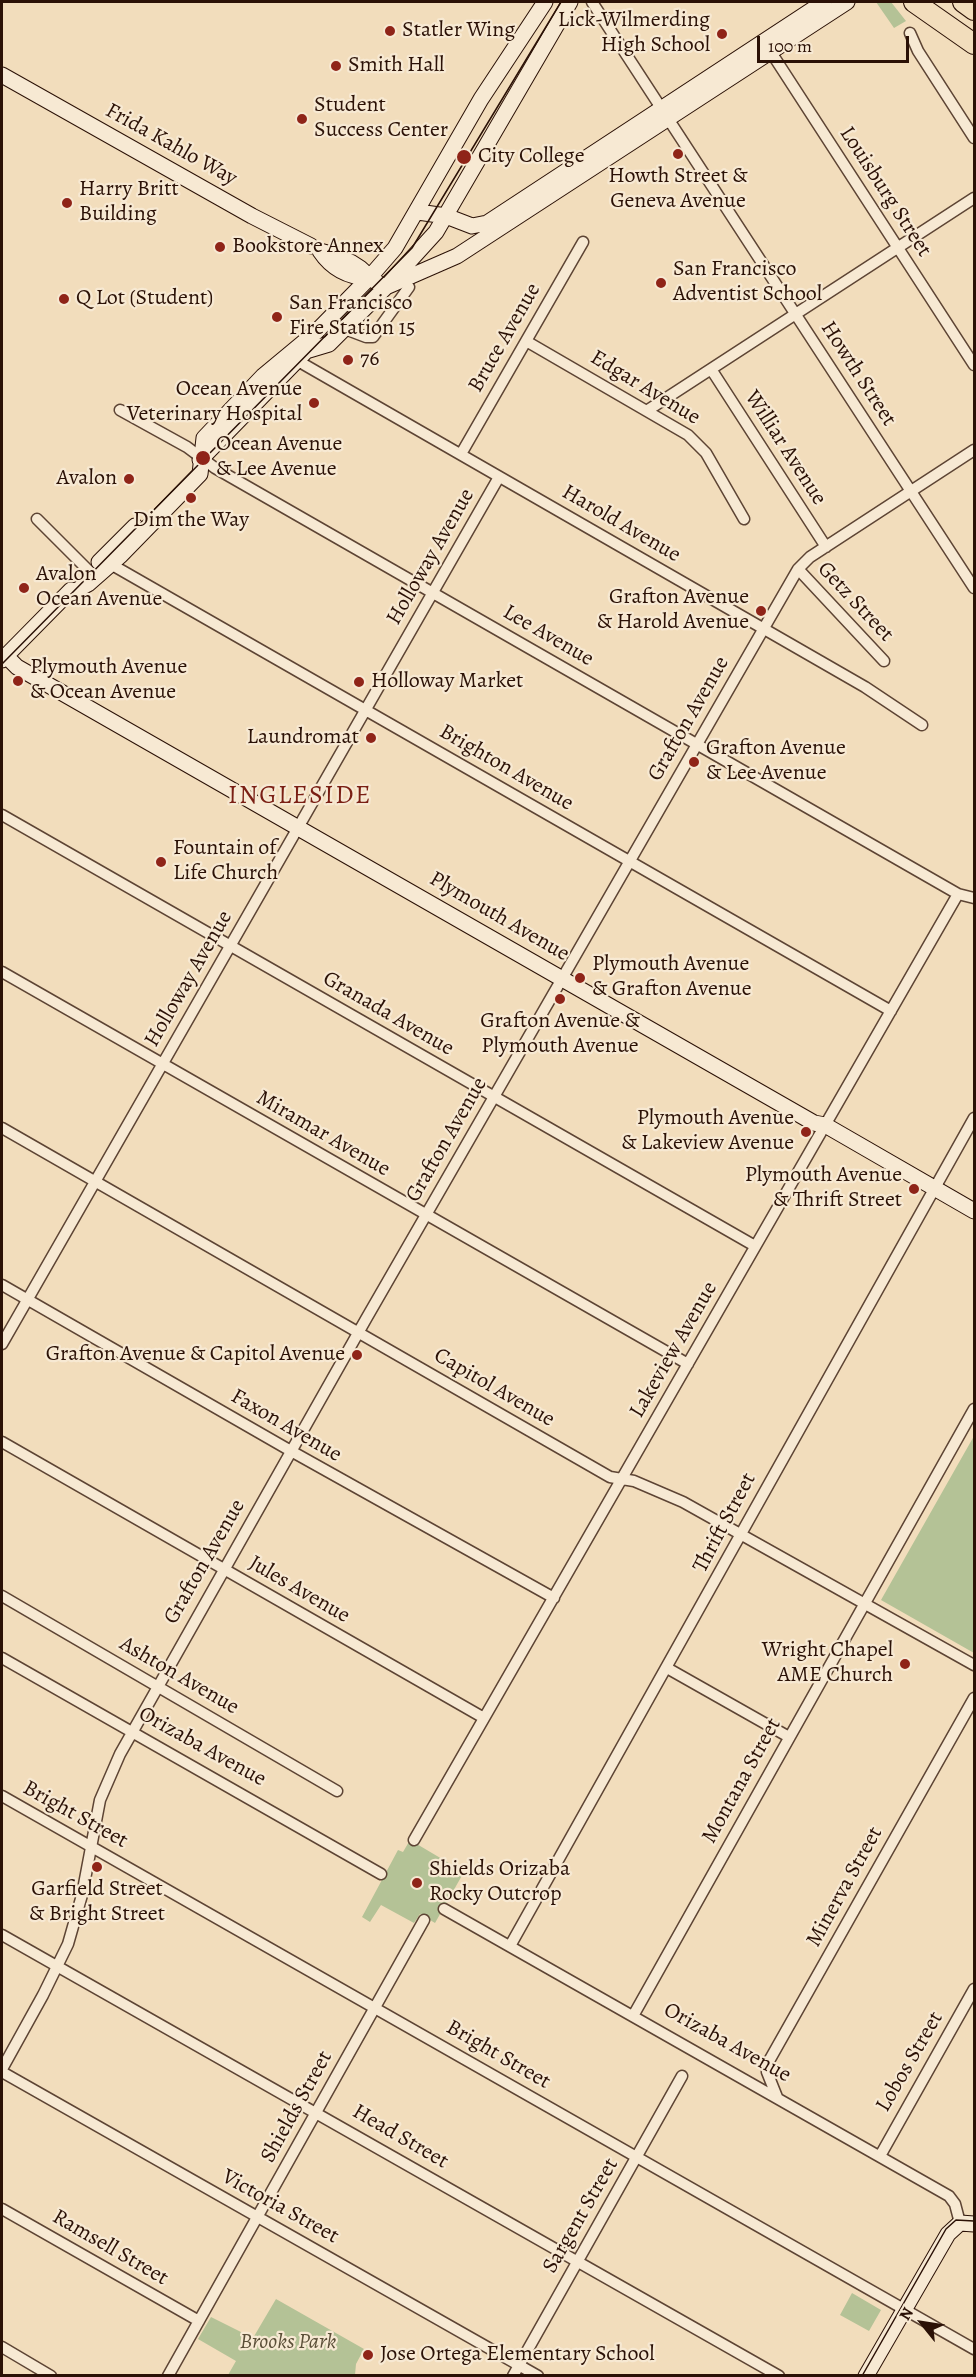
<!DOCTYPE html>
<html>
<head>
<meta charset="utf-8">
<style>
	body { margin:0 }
	#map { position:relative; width:976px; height:2377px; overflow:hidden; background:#f2ddbc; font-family:Alegreya,serif }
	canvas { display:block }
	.frame { position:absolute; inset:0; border:3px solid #2b1106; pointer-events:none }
	.north { position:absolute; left:892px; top:2293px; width:60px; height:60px; -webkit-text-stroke:4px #f7e9d3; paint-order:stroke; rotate:300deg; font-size:16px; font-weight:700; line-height:24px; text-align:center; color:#2b1106 }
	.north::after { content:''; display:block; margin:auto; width:21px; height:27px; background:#2b1106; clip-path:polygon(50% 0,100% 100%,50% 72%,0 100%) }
	.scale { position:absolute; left:757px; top:36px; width:152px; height:27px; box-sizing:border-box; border:3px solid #2b1106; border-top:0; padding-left:8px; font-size:18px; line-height:21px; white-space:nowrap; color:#2b1106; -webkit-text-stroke:4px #f7e9d3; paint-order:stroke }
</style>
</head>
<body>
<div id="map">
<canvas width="976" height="2377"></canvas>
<div class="frame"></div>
<div class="north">N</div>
<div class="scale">100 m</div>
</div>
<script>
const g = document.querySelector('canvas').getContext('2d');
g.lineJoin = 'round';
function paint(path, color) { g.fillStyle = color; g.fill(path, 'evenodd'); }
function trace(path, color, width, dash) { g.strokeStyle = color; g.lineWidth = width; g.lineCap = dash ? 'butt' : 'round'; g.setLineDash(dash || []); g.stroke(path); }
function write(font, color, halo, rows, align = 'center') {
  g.font = font + ' Alegreya,serif'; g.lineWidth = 4.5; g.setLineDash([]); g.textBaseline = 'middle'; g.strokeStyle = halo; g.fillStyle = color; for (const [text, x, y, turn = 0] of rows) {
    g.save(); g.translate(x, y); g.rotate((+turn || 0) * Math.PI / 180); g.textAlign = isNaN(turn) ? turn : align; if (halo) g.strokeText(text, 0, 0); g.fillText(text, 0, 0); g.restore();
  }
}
const green = new Path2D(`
	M876,2H891L906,21L894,28Z
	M974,1436V1653L881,1600Z
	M410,1840L464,1872L435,1923L420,1914L414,1923L381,1905L370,1922L362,1917L398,1850L403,1852Z
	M852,2293L881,2310L869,2331L840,2315Z
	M276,2299L364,2349L356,2364L355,2375H228L236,2361L198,2339L211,2317L253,2338Z`);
const street = new Path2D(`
	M592,2L974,588
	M910,33L918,51L974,138
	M767,46L974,365
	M345,329L366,337H373L409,287
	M526,341L688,435L706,453L744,519
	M298,361L865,687L922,725
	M711,369L826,547
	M120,410L187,447L215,468L958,894
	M648,410L974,198
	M461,454L583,242
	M37,519L90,572
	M107,562L891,1011
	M798,569L884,661
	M2,815L755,1246
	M2,972L688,1364
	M2,1128L610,1477L634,1481L683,1502L974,1665
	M2,1285L291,1451L554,1598
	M2,1344L499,477
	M2,1442L484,1718
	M2,1596L337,1791
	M2,1658L381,1874
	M667,1668L789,1737
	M2,1796L974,2349
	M414,1840L958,894L974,898
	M444,1909L949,2196L955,2204L960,2223
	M2,1935L779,2376
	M510,1946L974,1118
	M633,2016L974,1409
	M2,2069L43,1995L68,1944L82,1895L100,1800L120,1754L366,1319L798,569L810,557L974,450
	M2,2072L538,2376
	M777,2097L767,2072L769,2061L974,1698
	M880,2156L974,1989
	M2,2209L199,2321
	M2,2347L51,2376
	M168,2376L424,1920
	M513,2376L682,2076`);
const secondary = new Path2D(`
	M2,75L252,216L311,246
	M418,212L446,216L472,226L487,223L824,2
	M320,251C334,254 348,259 360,268C366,273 370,279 378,283
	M320,251C332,269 348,277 369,278
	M386,287L457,256L847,2
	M309,350L329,344L386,287L436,232L570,2
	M200,460L311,346
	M99,562L135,526
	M64,597L88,584L121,555L200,474L204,438L263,376L316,332L369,278L395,248L481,99L545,2
	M6,656L17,667L814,1123L825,1125L974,1211
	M2,660L71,590
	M866,2376L948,2234L960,2223L974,2224`);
const highway = new Path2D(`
	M914,2L974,44
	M963,2L974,10`);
const tram = new Path2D(`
	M2,664L412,248L561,2
	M862,2376L946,2229L956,2220L974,2221`);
const markers = [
	[390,31,6,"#8f2418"],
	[722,34,6,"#8f2418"],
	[336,66,6,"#8f2418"],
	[302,119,6,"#8f2418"],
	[678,154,6,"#8f2418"],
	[464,157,8,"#8f2418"],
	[67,203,6,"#8f2418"],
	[220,247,6,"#8f2418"],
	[661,283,6,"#8f2418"],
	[64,299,6,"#8f2418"],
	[277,317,6,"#8f2418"],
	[348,360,6,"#8f2418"],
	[314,403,6,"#8f2418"],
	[203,458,8,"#8f2418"],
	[129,479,6,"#8f2418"],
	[191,498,6,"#8f2418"],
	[24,588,6,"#8f2418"],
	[761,611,6,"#8f2418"],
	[18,681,6,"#8f2418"],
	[359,682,6,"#8f2418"],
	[371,738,6,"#8f2418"],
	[694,762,6,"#8f2418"],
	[161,862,6,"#8f2418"],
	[580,978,6,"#8f2418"],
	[560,999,6,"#8f2418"],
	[806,1132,6,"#8f2418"],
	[914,1189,6,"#8f2418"],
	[357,1355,6,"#8f2418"],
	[905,1664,6,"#8f2418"],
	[97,1867,6,"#8f2418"],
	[417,1883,6,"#8f2418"],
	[368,2355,6,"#8f2418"]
];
const poiNames = [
	["Lick-Wilmerding",710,21,"right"],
	["High School",710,46,"right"],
	["Statler Wing",402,31],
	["Smith Hall",348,66],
	["Student",314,106],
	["Success Center",314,131],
	["City College",478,157],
	["Howth Street &",678,177,"center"],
	["Geneva Avenue",678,202,"center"],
	["Harry Britt",79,190],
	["Building",79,215],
	["Bookstore Annex",232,247],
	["San Francisco",673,270],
	["Adventist School",673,295],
	["Q Lot (Student)",76,299],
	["San Francisco",289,304],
	["Fire Station 15",289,329],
	["76",360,360],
	["Ocean Avenue",302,390,"right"],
	["Veterinary Hospital",302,415,"right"],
	["Ocean Avenue",216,445],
	["& Lee Avenue",216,470],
	["Avalon",117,479,"right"],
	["Dim the Way",191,521,"center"],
	["Avalon",36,575],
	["Ocean Avenue",36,600],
	["Grafton Avenue",749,598,"right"],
	["& Harold Avenue",749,623,"right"],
	["Plymouth Avenue",30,668],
	["& Ocean Avenue",30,693],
	["Holloway Market",371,682],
	["Laundromat",359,738,"right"],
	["Grafton Avenue",706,749],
	["& Lee Avenue",706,774],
	["Fountain of",173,849],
	["Life Church",173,874],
	["Plymouth Avenue",592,965],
	["& Grafton Avenue",592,990],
	["Grafton Avenue &",560,1022,"center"],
	["Plymouth Avenue",560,1047,"center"],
	["Plymouth Avenue",794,1119,"right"],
	["& Lakeview Avenue",794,1144,"right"],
	["Plymouth Avenue",902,1176,"right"],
	["& Thrift Street",902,1201,"right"],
	["Grafton Avenue & Capitol Avenue",345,1355,"right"],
	["Wright Chapel",893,1651,"right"],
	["AME Church",893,1676,"right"],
	["Shields Orizaba",429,1870],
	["Rocky Outcrop",429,1895],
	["Garfield Street",97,1890,"center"],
	["& Bright Street",97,1915,"center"],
	["Jose Ortega Elementary School",380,2355]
];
const streetNames = [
	["Frida Kahlo Way",171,145,29],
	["Louisburg Street",885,192,57],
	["Bruce Avenue",505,338,-60],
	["Howth Street",858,374,57],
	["Edgar Avenue",645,388,31],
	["Williar Avenue",785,448,57],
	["Harold Avenue",621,524,30],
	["Holloway Avenue",431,557,-60],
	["Getz Street",855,602,47],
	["Lee Avenue",548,636,30],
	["Grafton Avenue",689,719,-60],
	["Brighton Avenue",506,768,30],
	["Plymouth Avenue",499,917,30],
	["Holloway Avenue",189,979,-60],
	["Granada Avenue",388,1014,30],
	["Miramar Avenue",323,1134,30],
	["Grafton Avenue",447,1140,-60],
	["Lakeview Avenue",674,1350,-60],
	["Capitol Avenue",494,1388,30],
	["Faxon Avenue",286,1426,30],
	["Thrift Street",725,1523,-62],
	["Grafton Avenue",205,1562,-60],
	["Jules Avenue",299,1590,30],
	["Ashton Avenue",179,1676,30],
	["Orizaba Avenue",202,1747,29],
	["Montana Street",742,1781,-61],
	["Bright Street",75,1815,29],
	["Minerva Street",845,1887,-61],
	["Orizaba Avenue",727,2043,29],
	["Bright Street",498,2055,30],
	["Lobos Street",910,2062,-60],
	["Shields Street",297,2107,-61],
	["Head Street",400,2137,30],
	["Victoria Street",280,2207,29],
	["Sargent Street",581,2216,-60],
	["Ramsell Street",110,2248,30]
];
const parkNames = [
	["Brooks Park",288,2343]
];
const quarterNames = [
	["INGLESIDE",300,797]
];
paint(green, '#b4c296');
trace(street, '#5d4434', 13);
trace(secondary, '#2b1106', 17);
trace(highway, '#2b1106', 22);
trace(street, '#f7e9d3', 10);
trace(secondary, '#f7e9d3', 15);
trace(highway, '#f2ddbc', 20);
trace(tram, '#2b1106', 1.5);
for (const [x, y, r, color] of markers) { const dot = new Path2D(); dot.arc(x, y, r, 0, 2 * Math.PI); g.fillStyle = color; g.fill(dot); trace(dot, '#f7e9d3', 2); }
write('22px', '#2b1106', '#f7e9d3', poiNames, 'left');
write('22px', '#2b1106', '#f7e9d3', streetNames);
write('italic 22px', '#5b4f38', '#f7e9d3', parkNames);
g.letterSpacing = '1.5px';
write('26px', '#7a1f14', '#f7e9d3', quarterNames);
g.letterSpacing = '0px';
</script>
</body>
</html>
